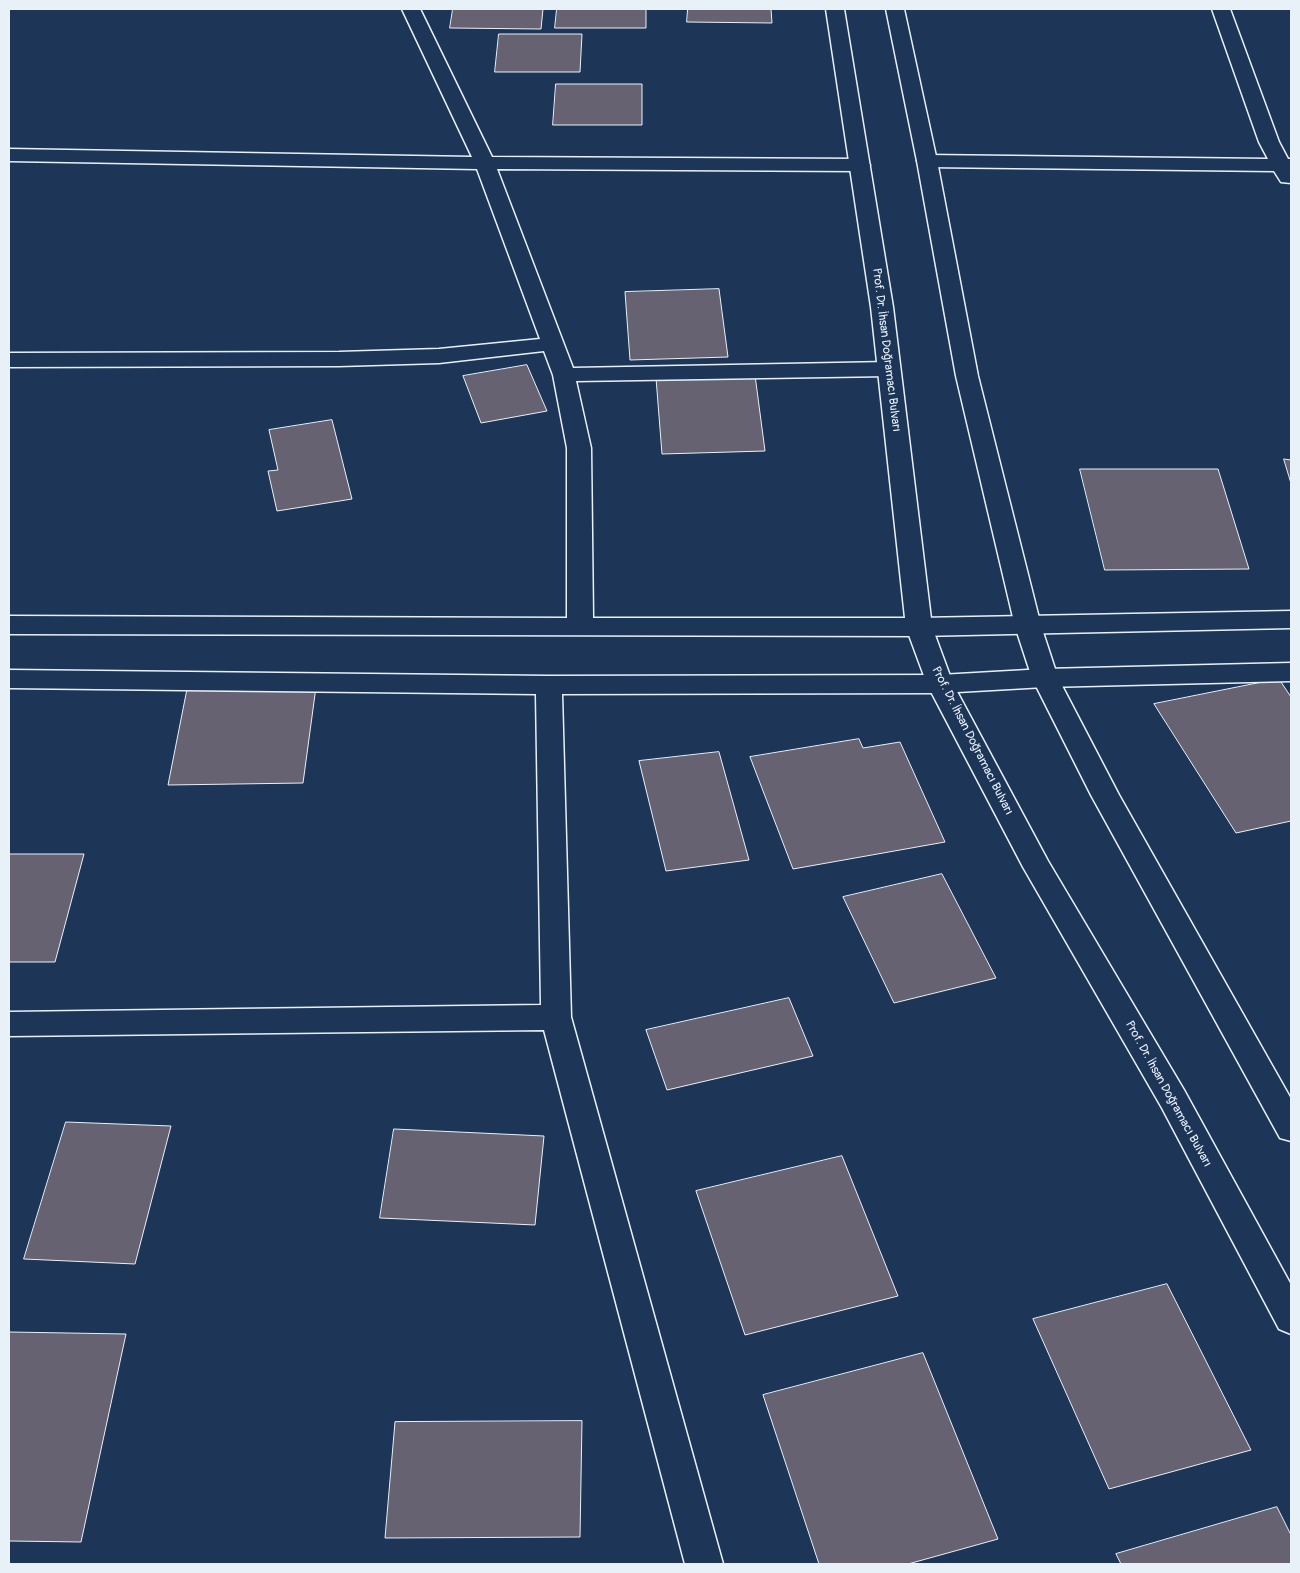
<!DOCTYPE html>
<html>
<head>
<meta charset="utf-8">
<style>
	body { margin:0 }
	#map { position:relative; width:1300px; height:1573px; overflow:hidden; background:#1d3557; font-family:Pangolin,sans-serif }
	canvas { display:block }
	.frame { position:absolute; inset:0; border:10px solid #e8f1f8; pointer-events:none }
</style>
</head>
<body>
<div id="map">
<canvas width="1300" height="1573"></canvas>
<div class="frame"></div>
</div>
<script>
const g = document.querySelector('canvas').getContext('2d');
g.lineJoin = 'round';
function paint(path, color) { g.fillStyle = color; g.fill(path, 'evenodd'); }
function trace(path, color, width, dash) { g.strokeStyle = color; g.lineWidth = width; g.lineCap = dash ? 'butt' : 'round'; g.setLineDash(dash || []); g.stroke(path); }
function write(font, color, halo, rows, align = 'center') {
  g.font = font + ' Pangolin,sans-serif'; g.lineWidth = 4; g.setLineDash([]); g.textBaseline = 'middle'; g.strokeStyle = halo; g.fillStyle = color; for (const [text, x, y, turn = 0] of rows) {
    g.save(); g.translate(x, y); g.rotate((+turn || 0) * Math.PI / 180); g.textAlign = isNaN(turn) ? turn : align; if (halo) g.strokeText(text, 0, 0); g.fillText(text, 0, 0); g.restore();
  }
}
const building = new Path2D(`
	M453,9H543L541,29L450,28Z
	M557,9H646V28H555Z
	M688,9H771L772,23L687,22Z
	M499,34H582L580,72H495Z
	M556,84H642V125H553Z
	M719,289L728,357L630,360L625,292Z
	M527,365L547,411L481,423L463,376Z
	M755,375L765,451L662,454L656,378Z
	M332,420L352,499L277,511L268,471L278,470L269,430Z
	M1284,459L1291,460V483Z
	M1080,469H1218L1249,569L1105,570Z
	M1279,679L1291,697V821L1236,833L1154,704Z
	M316,687L303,783L168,785L187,689Z
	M859,739L863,748L900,742L945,842L793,869L750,757Z
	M719,752L749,860L666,871L639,761Z
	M9,854H84L55,962H9Z
	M942,874L996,978L894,1003L843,897Z
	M789,998L813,1056L667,1090L646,1030Z
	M66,1122L171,1126L135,1264L24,1259Z
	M394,1129L544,1136L535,1225L380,1218Z
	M842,1156L898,1296L745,1335L696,1191Z
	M1167,1284L1251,1450L1109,1489L1033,1319Z
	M9,1332L126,1334L81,1542L9,1541Z
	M923,1353L998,1539L908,1564H819L763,1395Z
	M582,1421L580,1537L385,1538L395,1422Z
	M1277,1507L1291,1535V1564H1121L1116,1554Z`);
const minor = new Path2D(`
	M402,9H420L492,157L860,159L867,161L870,165L867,169L860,171L497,169L573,368L889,362L897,364L900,369L897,374L889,376L576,381L591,448L593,618H919L928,621L932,627L928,633L919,636L9,634V616L567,618V448L553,375L544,351L439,363L339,366L9,367V353L339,352L439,349L540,339L477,169L9,161V149L472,157Z
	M1212,9H1230L1279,142L1288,159H1291V183L1281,182L1274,171L927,167L920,165L917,161L920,157L927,155L1268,159L1259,142Z
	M9,670L549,676L940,675L949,678L953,684L949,690L940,693L562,694L571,1017L723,1564H685L544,1030L9,1036V1012L541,1005L536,694L9,688Z`);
const tertiary = new Path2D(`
	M1291,611V628L919,636L910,633L906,627L910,621L919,618Z
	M1291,663V681L1045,687L940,693L931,690L927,684L931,678L940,675L1045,669Z`);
const primary = new Path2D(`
	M826,9H844L893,307L932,627L953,684L1048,861L1184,1090L1291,1285V1334L1279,1329L1162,1108L1023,867L927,684L906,627L871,307Z
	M886,9H904L937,161L978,376L1041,626L1058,678L1119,795L1291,1099V1141L1280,1138L1091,795L1032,678L1015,626L956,376L917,161Z`);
const streetNames = [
	["Prof. Dr. İhsan Doğramacı Bulvarı",886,350,83],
	["Prof. Dr. İhsan Doğramacı Bulvarı",972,741,63],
	["Prof. Dr. İhsan Doğramacı Bulvarı",1168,1094,61]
];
paint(building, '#666272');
trace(building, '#e8f1f8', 1);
trace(minor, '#e8f1f8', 3);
trace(tertiary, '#e8f1f8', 3);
trace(primary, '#e8f1f8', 3);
paint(minor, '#1d3557');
paint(tertiary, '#1d3557');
paint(primary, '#1d3557');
write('12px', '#e8f1f8', '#1d3557', streetNames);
</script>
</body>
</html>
